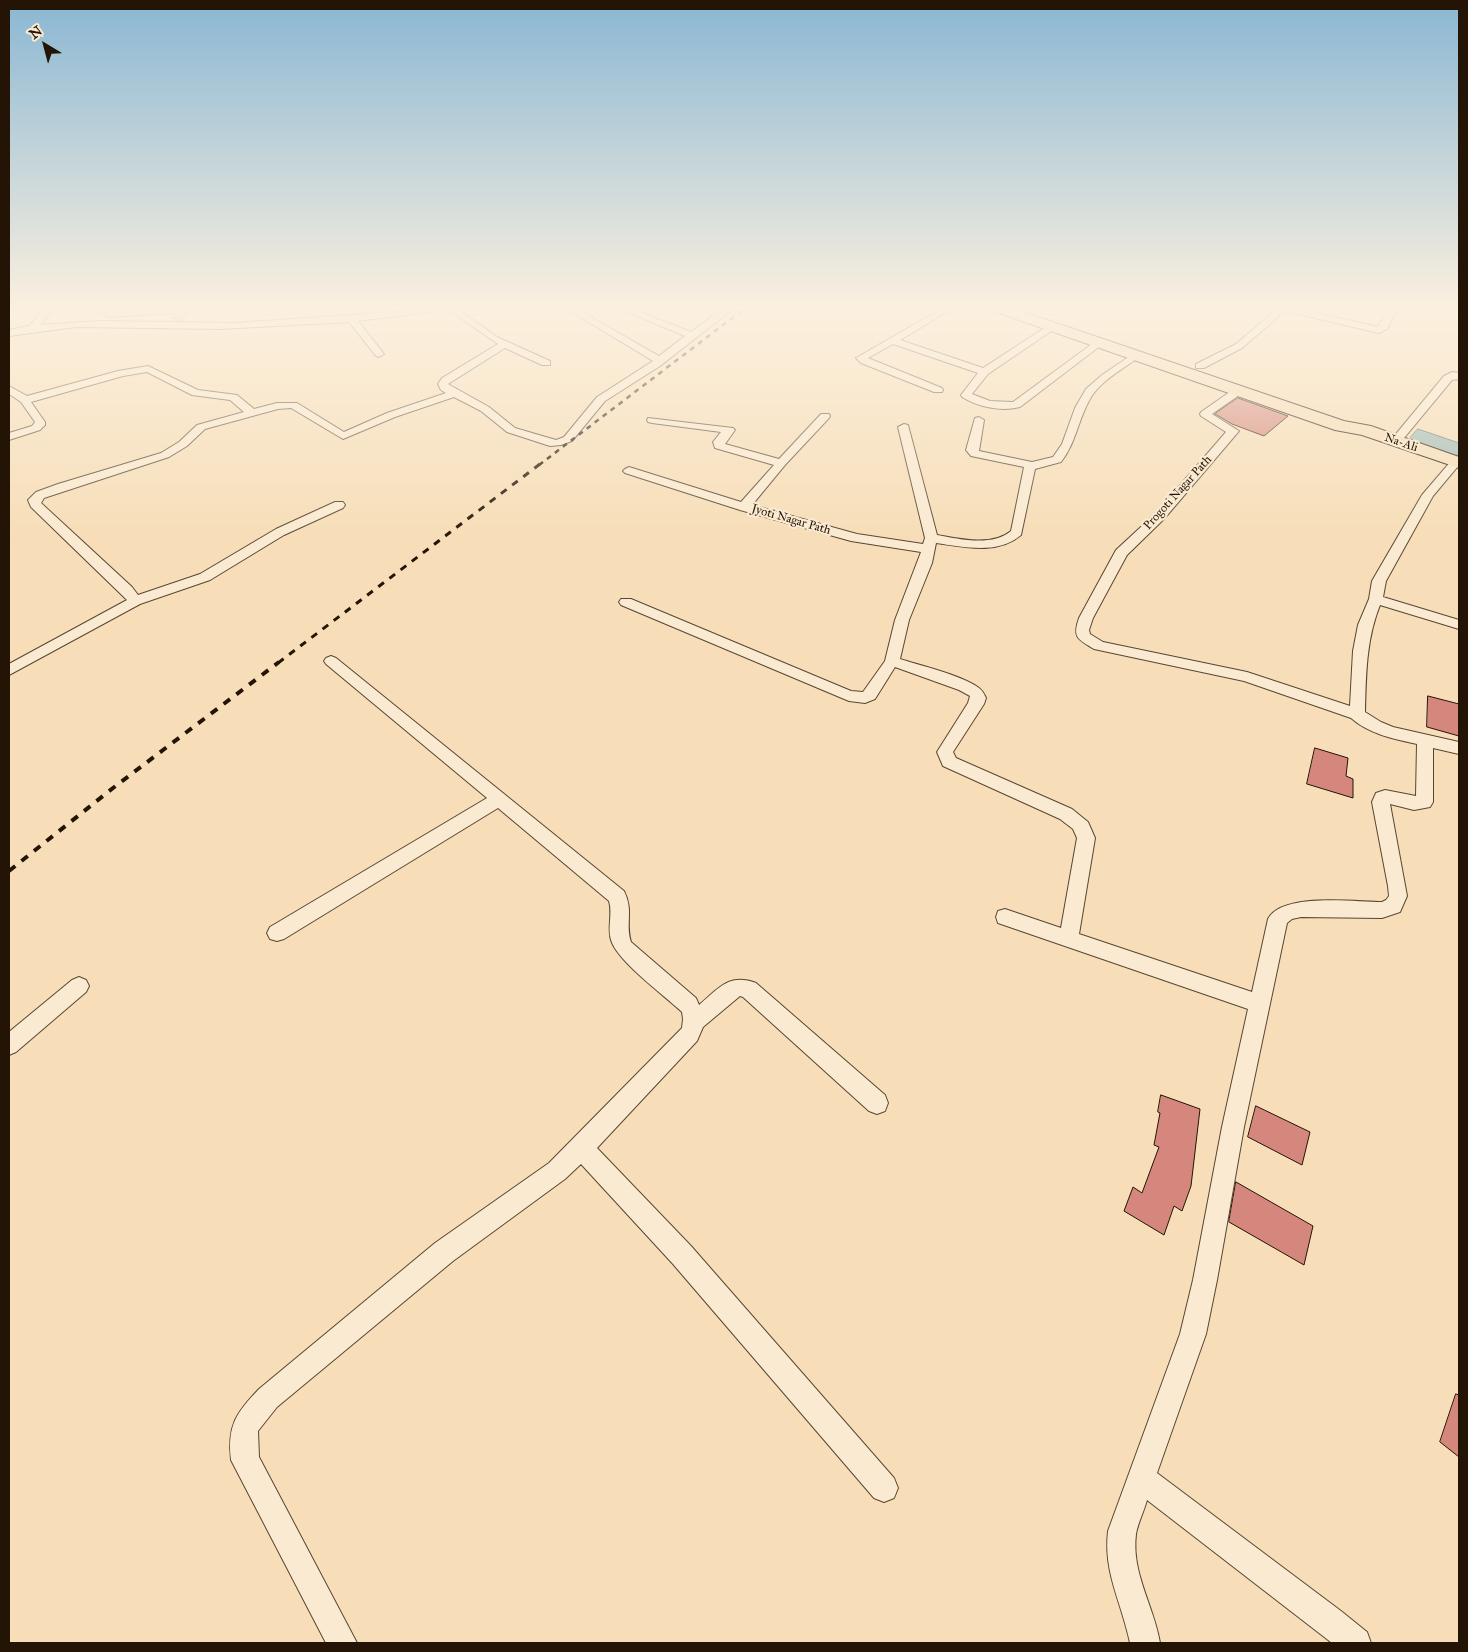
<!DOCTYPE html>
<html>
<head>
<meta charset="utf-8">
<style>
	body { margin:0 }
	#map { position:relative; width:1468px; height:1652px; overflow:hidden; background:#f7deb8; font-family:"IM FELL Great Primer",serif }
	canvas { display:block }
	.frame { position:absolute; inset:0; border:10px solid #231405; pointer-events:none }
	.north { position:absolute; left:20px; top:20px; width:50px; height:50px; -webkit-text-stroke:4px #faead1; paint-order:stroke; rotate:323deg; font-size:14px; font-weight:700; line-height:20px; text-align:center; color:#231405 }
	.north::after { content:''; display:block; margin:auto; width:18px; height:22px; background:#231405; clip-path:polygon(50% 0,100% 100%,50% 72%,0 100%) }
</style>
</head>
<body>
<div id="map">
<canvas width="1468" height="1652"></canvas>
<div class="frame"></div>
<div class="north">N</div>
</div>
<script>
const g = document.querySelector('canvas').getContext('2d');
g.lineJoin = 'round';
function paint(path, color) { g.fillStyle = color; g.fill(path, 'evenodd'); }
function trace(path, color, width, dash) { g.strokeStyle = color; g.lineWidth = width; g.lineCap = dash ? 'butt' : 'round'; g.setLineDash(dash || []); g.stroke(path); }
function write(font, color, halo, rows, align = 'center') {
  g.font = font + ' "IM FELL Great Primer",serif'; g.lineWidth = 4.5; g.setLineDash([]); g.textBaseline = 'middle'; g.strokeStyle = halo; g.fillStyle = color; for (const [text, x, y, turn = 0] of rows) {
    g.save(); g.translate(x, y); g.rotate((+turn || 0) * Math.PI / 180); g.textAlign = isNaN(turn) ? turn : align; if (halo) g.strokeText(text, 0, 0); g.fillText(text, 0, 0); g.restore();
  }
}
const water = new Path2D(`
	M1418,429L1459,443V453L1455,458L1407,442Z`);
const building = new Path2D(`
	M1238,398L1288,416L1264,436L1232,424L1215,414Z
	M1428,696L1459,704V736L1427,727Z
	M1315,748L1348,758L1346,776L1353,779V798L1307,784Z
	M1161,1095L1200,1109L1191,1186L1182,1211L1174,1206L1164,1235L1124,1211L1133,1187L1142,1193L1159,1147L1154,1145L1160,1113L1158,1112Z
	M1256,1106L1310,1132L1302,1165L1248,1137Z
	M1236,1182L1313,1226L1304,1265L1229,1222Z
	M1456,1394L1459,1395V1457L1440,1442Z`);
const street = new Path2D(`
	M44,309H54L40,325L99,321L234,323L439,309L437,311L358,321L384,354L379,357L376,356L349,322L220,329L76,327L9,336V330L29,326Z
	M152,309L188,310L181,319L178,320L173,317L176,313L108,317L103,314L108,311Z
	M447,309H458L497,337L550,361V365H542L505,348L448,384L489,407L515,428L556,440L564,437L597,397L653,361L567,309H577L659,356L685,336L620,309H632L691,332L722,309H733L660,366L605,401L572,441L561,445L550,446L507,432L481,411L454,397L395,417L343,439L291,408L278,409L205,429L187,446L169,457L44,498L41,503L132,587L138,595L200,574L276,529L335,502H343L345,505L343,508L284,535L210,580L140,604L9,675V664L127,600L31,507L28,500L36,492L58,484L161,453L179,442L197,425L244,412L230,400L192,395L147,372L123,376L31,402L45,422V425L40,430L9,440V433L32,426L35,422L21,402L9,394V386L27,396L118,371L148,366L198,390L237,395L254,409L277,403H297L344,432L387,413L446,393L441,390L438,384L442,378L498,344Z
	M941,309H952L900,340L983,368L1049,325L1052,324L1057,327L988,374L972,394L990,401L1013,402L1096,341H1102L1104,343L1020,407C1001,412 978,407 962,397L961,395L978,373L893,344L868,358L942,388L943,390L942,392H934L861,363L856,358Z
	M1277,309H1300L1378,327L1388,309H1397L1387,329L1379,333L1285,311L1242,348L1204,368H1196V364L1236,344Z
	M1136,352L1141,355L1139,357C1123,369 1100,381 1090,399C1078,420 1076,443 1061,462L1035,469L1021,535C998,555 964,547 936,543L932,563L909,620L900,659C922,666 961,675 979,688C983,691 984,694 986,698L984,704L953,752L956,758L1072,809L1088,822L1095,838L1079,934L1252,992L1268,919C1282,892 1355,902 1382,902L1386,900L1389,896L1388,886L1372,802L1376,793L1385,790L1416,796L1417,744C1394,739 1369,734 1351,718L1244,681L1094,649C1078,639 1072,638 1079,618L1116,550L1156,513L1226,432L1201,416L1200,414L1201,412L1234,389H1242L1243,391L1242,393L1212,414L1239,431L1164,519L1127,555L1093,618L1089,630L1090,634L1103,642L1247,672L1350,706L1353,651L1358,625L1369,599L1372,581L1422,495L1452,460L1459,459V465L1433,496L1386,581L1383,597L1459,620V629L1380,605C1366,640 1366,675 1365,712L1381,722L1393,727L1459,742V754L1433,748V802L1430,807L1414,810L1390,804L1407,896L1400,912L1382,918L1301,917L1292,919L1287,923L1244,1127L1217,1280L1206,1334L1157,1473L1341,1611L1367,1632L1371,1643H1332L1147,1500C1144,1511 1138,1523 1136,1534C1131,1573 1154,1606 1160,1643H1130C1122,1603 1103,1573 1108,1531L1180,1334L1193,1280L1222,1127L1248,1009L998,923L996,917L998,911L1005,909L1061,928L1077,838L1073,829L1060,819L943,766L937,752L968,703L970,696L959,690L895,667L875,699L865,703L849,701L621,605L619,602L621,599H631L851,691L863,692L885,661L895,620L921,552L851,541L740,510L625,473L623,471L625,469L629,467L741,502L774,465L715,448L713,442L721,432L652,423L648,422L647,420L648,418L733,428L735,430L725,444L779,459L821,414H829L830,416L829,418L785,465L752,505L857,534L923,544L925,538L898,427L904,424L908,425L937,535C959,539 992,547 1011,531L1024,467L971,456L966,450L975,418L979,417L984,420L979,451L1032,462L1053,457L1062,444L1075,408L1086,389L1102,375Z
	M1452,372L1459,373V379L1452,380L1399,444H1391L1389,442L1391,440L1444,376Z
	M331,656L336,658L624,891C634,911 625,923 631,942L696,998L699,1005C719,988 729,973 756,983L885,1095L888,1103L885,1111L877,1114L869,1111L743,997L740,996L703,1027L697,1041L597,1148L691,1246L894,1478L898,1488L894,1498L884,1502L874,1498L673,1264L581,1164L565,1179L453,1261L277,1407L258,1431L259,1457L357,1643H326L231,1460C227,1426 236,1413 259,1389L435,1243L549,1163L682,1028L683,1019L682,1012C664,995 617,961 611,940C607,927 613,914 609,901L498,808L284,939L277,941L270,939L267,933L270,927L487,798L326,664L324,661L326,658Z
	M79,977L86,980L89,986L86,992L16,1052L9,1055V1032L72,980Z`);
const primary = new Path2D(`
	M994,309H1015L1344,421L1371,426L1459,457V468L1362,435L1335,430L996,312Z`);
const railFar2 = new Path2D(`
	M539,465L744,309`);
const railFar1 = new Path2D(`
	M278,663L540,464`);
const rail = new Path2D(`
	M9,871L113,788L279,662`);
const farStreetnames = [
	["Na-Ali",1401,443,19],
	["Progoti Nagar Path",1178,493,-48],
	["Jyoti Nagar Path",791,520,16]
];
paint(water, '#9ebbb4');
trace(water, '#6d786e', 1);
paint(building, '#d5877d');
trace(building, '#231405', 1);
trace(street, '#584632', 2);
trace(primary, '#231405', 2);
paint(street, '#faead1');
paint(primary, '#f7deb8');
trace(railFar2, '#231405', 2.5, [5, 5]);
trace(railFar1, '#231405', 3, [7, 7]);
trace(rail, '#231405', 4, [8, 8]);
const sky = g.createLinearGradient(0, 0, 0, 540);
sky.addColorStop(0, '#8ab7d3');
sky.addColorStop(0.57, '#fbf0df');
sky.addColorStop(1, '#fbf0df00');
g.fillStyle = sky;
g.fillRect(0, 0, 1468, 540);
write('12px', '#231405', '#faead1', farStreetnames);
</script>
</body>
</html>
